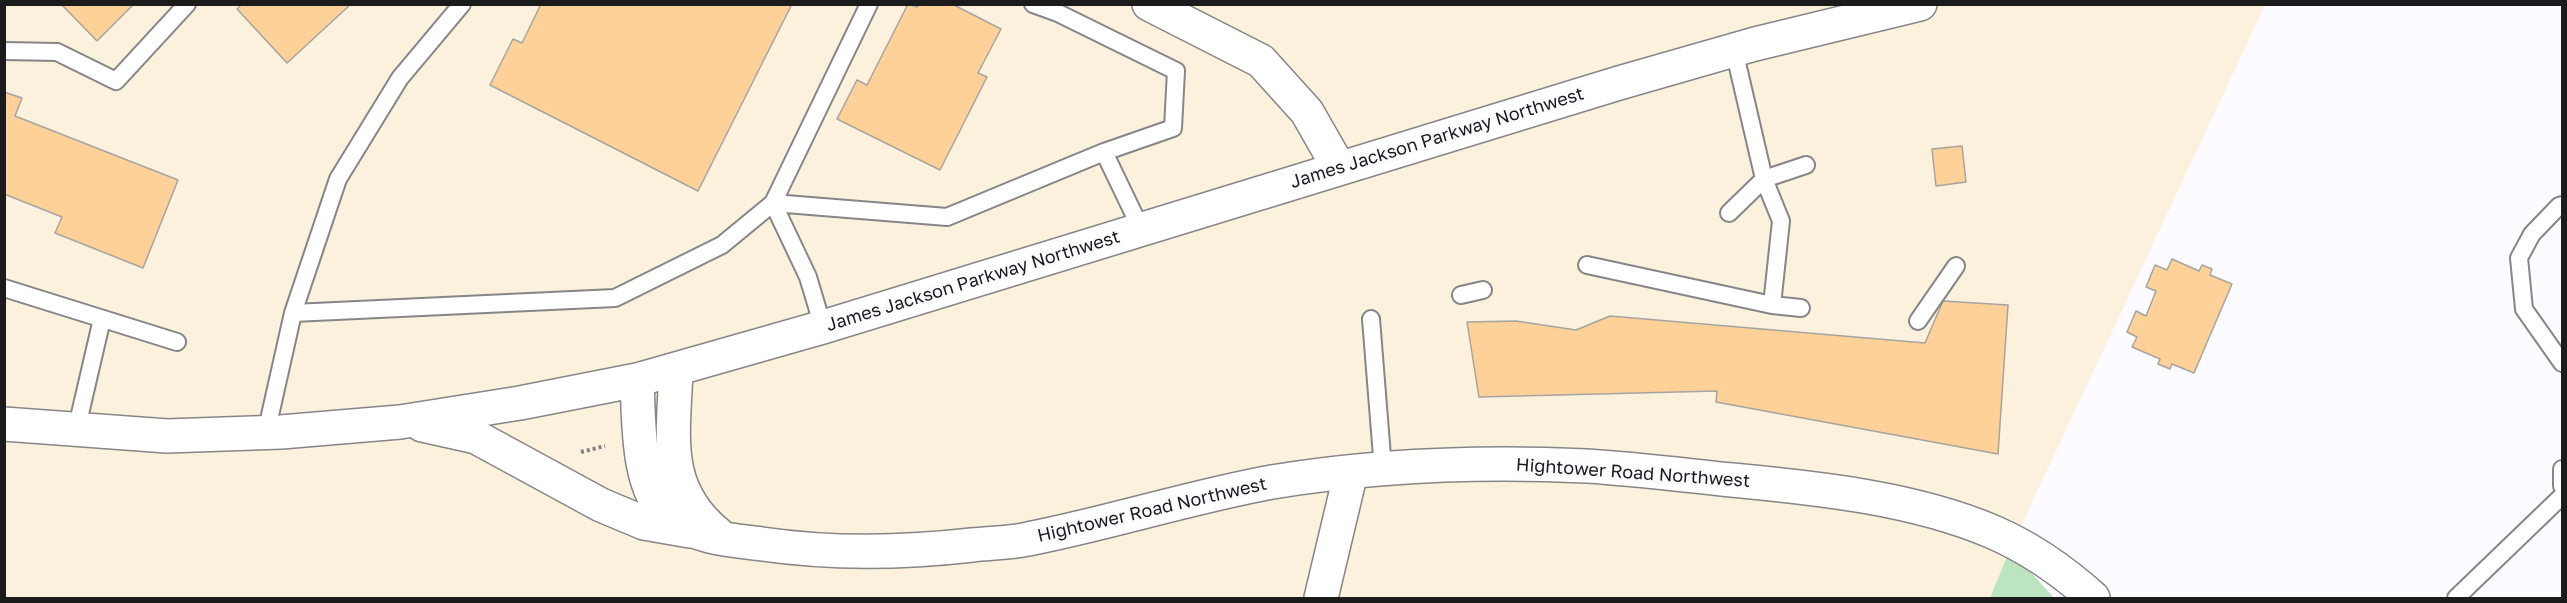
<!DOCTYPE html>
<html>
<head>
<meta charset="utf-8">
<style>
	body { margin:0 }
	#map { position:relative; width:2567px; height:603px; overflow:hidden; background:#fcfbff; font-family:"Golos Text",sans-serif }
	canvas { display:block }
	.frame { position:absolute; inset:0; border:6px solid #1b1b1c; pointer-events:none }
</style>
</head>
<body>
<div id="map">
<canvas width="2567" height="603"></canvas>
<div class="frame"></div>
</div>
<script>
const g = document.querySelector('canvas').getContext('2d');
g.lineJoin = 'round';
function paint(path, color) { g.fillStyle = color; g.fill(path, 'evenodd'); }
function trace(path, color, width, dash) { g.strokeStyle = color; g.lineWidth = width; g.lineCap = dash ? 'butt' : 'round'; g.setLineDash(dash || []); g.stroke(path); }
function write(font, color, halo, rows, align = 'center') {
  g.font = font + ' "Golos Text",sans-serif'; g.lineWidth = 6; g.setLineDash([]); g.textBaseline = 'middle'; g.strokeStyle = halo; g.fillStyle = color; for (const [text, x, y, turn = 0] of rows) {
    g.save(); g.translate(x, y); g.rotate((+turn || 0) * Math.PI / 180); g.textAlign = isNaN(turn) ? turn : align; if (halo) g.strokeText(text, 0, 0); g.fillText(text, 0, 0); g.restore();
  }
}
const commercial = new Path2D(`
	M4,5H2265L2010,549L1990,598H5Z`);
const green = new Path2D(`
	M2010,549L2054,598H1990Z`);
const building = new Path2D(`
	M61,4H134L97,41Z
	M242,4H351L287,63L237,9Z
	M541,4H792L698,191L490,85L513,39L522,43Z
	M908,4L917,7L919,4H952L1001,29L978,73L987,77L940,170L837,119L857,80L867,85Z
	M4,92L22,98L15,116L178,180L143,268L55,233L62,217L4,194Z
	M1962,146L1966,182L1936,186L1932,149Z
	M2172,259L2199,271L2202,265L2212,269L2210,275L2232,284L2194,373L2172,364L2170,369L2158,364L2160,359L2132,347L2137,337L2127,332L2136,311L2146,316L2156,291L2146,287L2155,265L2167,270Z
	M1943,301L2008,305L1998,454L1716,402L1717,391L1479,397L1467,322L1516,321L1576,330L1610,316L1925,343Z`);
const path = new Path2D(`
	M581,452L605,446`);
const lane = new Path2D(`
	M869,4L773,203L947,217L1104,152L1173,128L1176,71L1058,13L1033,4
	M1734,50L1764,179L1781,221L1772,305
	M4,51L57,52L116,81L187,4
	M1104,152L1141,229
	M2562,205L2559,206L2532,234L2519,258L2524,309L2562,363
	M1729,213L1764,179L1806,165
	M1587,265L1772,305L1801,308
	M4,288L177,342
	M1461,295L1483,290
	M293,313L615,298L722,245L773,203L808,277L823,327
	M1371,319L1383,469
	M1918,321L1956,266
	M76,431L102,319
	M266,433L293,313L338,179L400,78L462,4
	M2562,469V486
	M2456,598L2562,496`);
const street = new Path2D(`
	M1149,4L1261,61L1307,112L1339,168
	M1321,598L1351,472`);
const secondary = new Path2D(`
	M676,369C674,434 661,488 718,534
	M637,380C639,420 636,490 670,518C696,538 731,540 762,544C831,554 902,553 972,545C990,543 1010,543 1028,539C1110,523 1190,497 1272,482C1376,465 1482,461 1587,466C1635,469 1683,475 1732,480C1816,488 1914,498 1993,532C2030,548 2063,571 2093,598
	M4,424L167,436L281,432L400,422L520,403L637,380L823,327L1619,83L1755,44L1920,4
	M422,425L476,437L601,505L644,523L690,531`);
const streetNames = [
	["James Jackson Parkway Northwest",1437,138,-17],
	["James Jackson Parkway Northwest",973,281,-17],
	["Hightower Road Northwest",1633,473,4],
	["Hightower Road Northwest",1152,510,-13]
];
paint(commercial, '#fbf1dc');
paint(green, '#bbe4bf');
paint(building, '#fdd198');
trace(building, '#a6a4a1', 1.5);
trace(lane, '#868689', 20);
trace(street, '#868689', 36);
trace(secondary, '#868689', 36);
trace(path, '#818083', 4, [3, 3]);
trace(lane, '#fff', 16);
trace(street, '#fff', 33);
trace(secondary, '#fff', 33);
write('18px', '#1b1b1c', '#fcfbff', streetNames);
</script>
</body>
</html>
